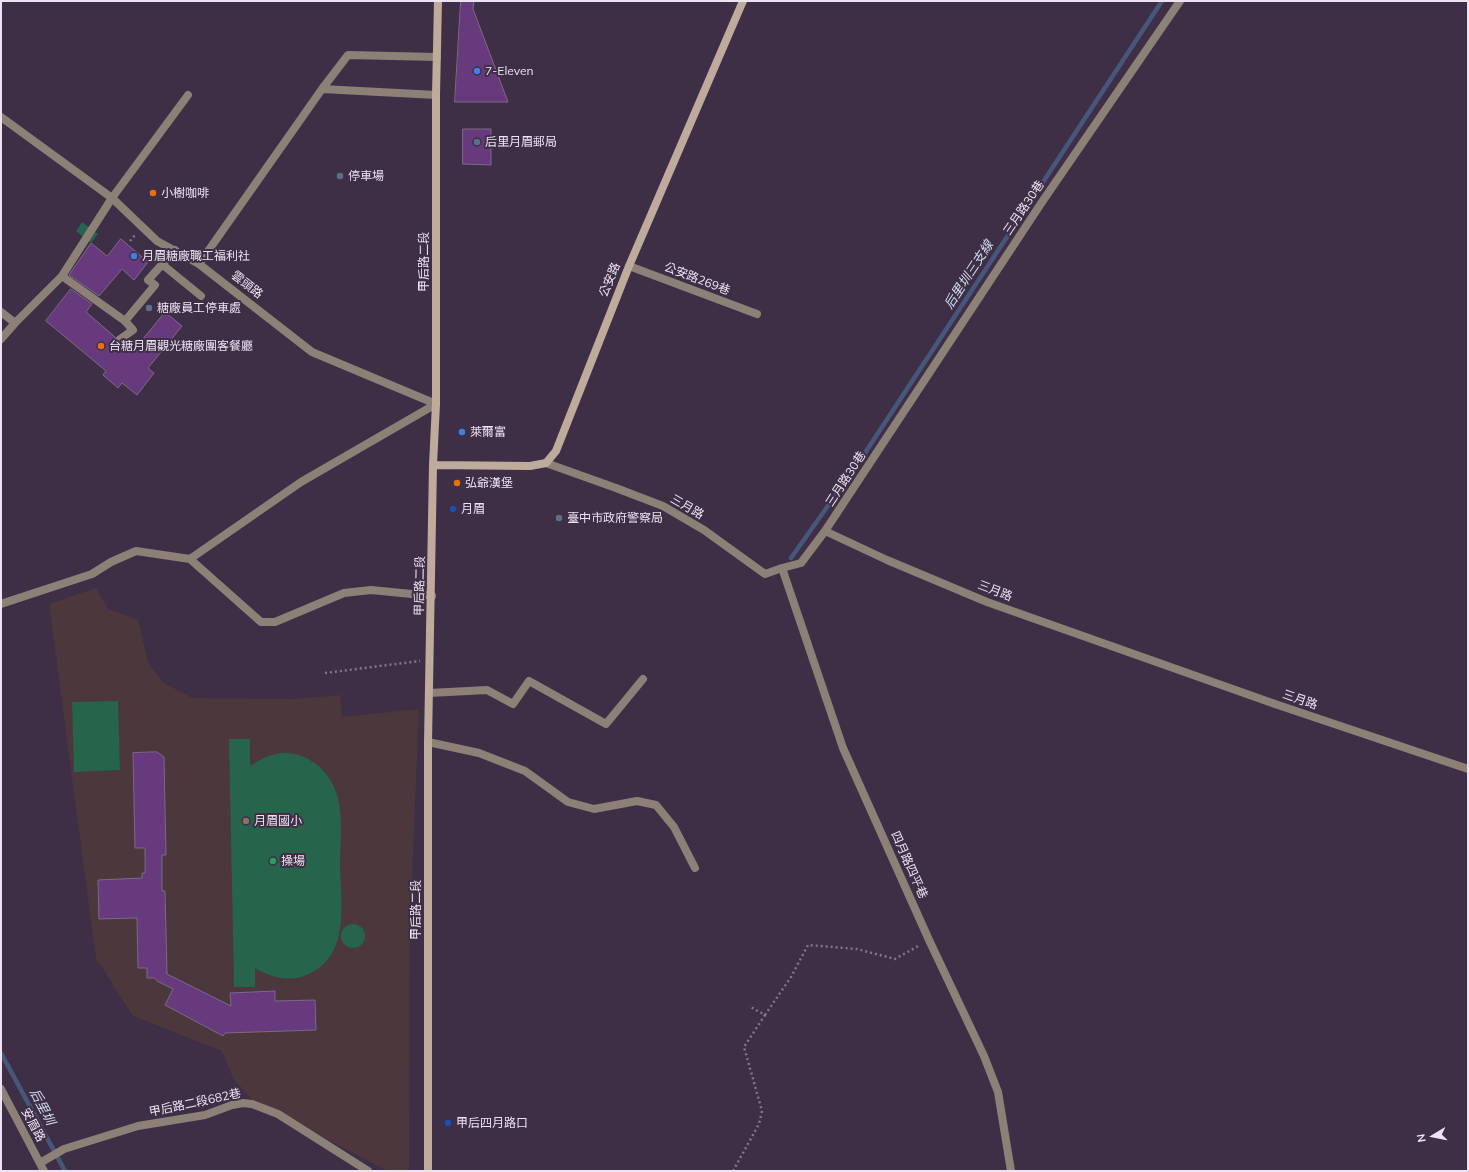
<!DOCTYPE html>
<html>
<head>
<meta charset="utf-8">
<style>
	body { margin:0 }
	#map { position:relative; width:1469px; height:1172px; overflow:hidden; background:#3e2f46; font-family:Mulish,sans-serif }
	canvas { display:block }
	.frame { position:absolute; inset:0; border:2px solid #ede3f2; pointer-events:none }
	.north { position:absolute; left:1413px; top:1116px; width:40px; height:40px; -webkit-text-stroke:3px #3e2f46; paint-order:stroke; rotate:260deg; font-size:11px; font-weight:700; line-height:16px; text-align:center; color:#ede3f2 }
	.north::after { content:''; display:block; margin:auto; width:14px; height:18px; background:#ede3f2; clip-path:polygon(50% 0,100% 100%,50% 72%,0 100%) }
</style>
</head>
<body>
<div id="map">
<canvas width="1469" height="1172"></canvas>
<div class="frame"></div>
<div class="north">N</div>
</div>
<script>
const g = document.querySelector('canvas').getContext('2d');
g.lineJoin = 'round';
function paint(path, color) { g.fillStyle = color; g.fill(path, 'evenodd'); }
function trace(path, color, width, dash) { g.strokeStyle = color; g.lineWidth = width; g.lineCap = dash ? 'butt' : 'round'; g.setLineDash(dash || []); g.stroke(path); }
function write(font, color, halo, rows, align = 'center') {
  g.font = font + ' Mulish,"Noto Sans TC",sans-serif'; g.lineWidth = 4; g.setLineDash([]); g.textBaseline = 'middle'; g.strokeStyle = halo; g.fillStyle = color; for (const [text, x, y, turn = 0] of rows) {
    g.save(); g.translate(x, y); g.rotate((+turn || 0) * Math.PI / 180); g.textAlign = isNaN(turn) ? turn : align; if (halo) g.strokeText(text, 0, 0); g.fillText(text, 0, 0); g.restore();
  }
}
const education = new Path2D(`
	M96,588L108,609L138,620L148,663L164,683L192,698L294,699L340,695L342,717L419,709L410,926L409,1171H388L254,1102L233,1078L222,1051L133,1016L96,958L49,604Z`);
const green = new Path2D(`
	M82,222L98,234L91,243L76,231Z
	M118,701L120,770L74,772L72,702Z
	M229,739H250V766C258,761 266,756 275,754C305,748 331,770 338,798C343,819 340,843 340,865C341,905 351,959 304,976C287,982 270,977 255,968V987H234Z
	M341 936a12 12 0 1 1 24 0a12 12 0 1 1-24 0Z`);
const stream = new Path2D(`
	M791,558L859,462L1162,1
	M1,1053L65,1171`);
const building = new Path2D(`
	M461,1H474L473,9L508,102H455Z
	M463,129H491V165L463,164Z
	M121,239L148,262L134,280L122,269L99,296L69,275L91,243L107,256Z
	M71,289L92,304L86,312L115,337L114,340L115,343L119,345L124,344L133,351L165,312L182,326L148,368L154,373L137,395L122,383L118,388L103,375L106,371L46,321Z
	M157,752L164,757L166,855H162V891H165L167,974L231,1006L230,993L275,991V1001L315,1000L316,1030L225,1033L223,1036L165,1005L173,989L157,981L155,978H147V968H138L137,918L99,919L98,880L142,878V873H145V848H135L133,753Z`);
const path = new Path2D(`
	M130,241L135,235
	M325,673L420,661
	M765,1015L791,977L808,945L857,949L895,959L920,945
	M733,1171L759,1124L762,1111L744,1047L765,1015L749,1006`);
const service = new Path2D(`
	M436,95L322,89L348,55L437,57
	M199,264L322,89
	M163,265L201,296
	M629,266L757,314
	M62,276L125,321L155,285L148,280L175,250
	M1,312L15,323
	M1,339L15,323L62,276L112,198L188,95
	M429,693L487,690L513,704L529,681L606,724L643,679
	M40,1163L64,1149L138,1126L205,1115L232,1105L243,1103L252,1104L278,1114L368,1171`);
const pedestrian = new Path2D(`
	M119,340L133,330L125,321`);
const minor = new Path2D(`
	M1,117L112,198L157,241L199,264L312,352L436,404
	M546,463L616,488L663,506L704,530L765,574L782,568L801,563L825,531L1042,202L1180,1
	M825,531L887,560L987,602L1275,704L1468,769
	M190,559L301,482L436,404
	M782,568L843,748L929,940L984,1056L998,1092L1011,1171
	M1,604L92,574L111,562L136,551L190,559L261,622H275L344,593L371,590L432,596
	M428,742L479,753L525,771L568,802L594,809L637,801L656,805L674,827L695,868`);
const tertiary = new Path2D(`
	M1,1089L44,1171`);
const secondary = new Path2D(`
	M433,465L530,466L546,463L556,451L629,266L743,1
	M428,1171V742L433,465L436,404V95L438,1`);
const markers = [
	[477,71,4,"#3f7fe0"],
	[477,142,4,"#5c6f8a"],
	[340,176,4,"#5c6f8a"],
	[153,193,4,"#e8710a"],
	[134,256,4,"#3f7fe0"],
	[149,308,4,"#5c6f8a"],
	[101,346,4,"#e8710a"],
	[462,432,4,"#3f7fe0"],
	[457,483,4,"#e8710a"],
	[453,509,4,"#1a4fb4"],
	[559,518,4,"#5c6f8a"],
	[246,821,4,"#8d6e63"],
	[273,861,4,"#2e9e5b"],
	[448,1123,4,"#1a4fb4"]
];
const poiNames = [
	["7-Eleven",485,71],
	["后里月眉郵局",485,142],
	["停車場",348,176],
	["小樹咖啡",161,193],
	["月眉糖廠職工福利社",142,256],
	["糖廠員工停車處",157,308],
	["台糖月眉觀光糖廠團客餐廳",109,346],
	["萊爾富",470,432],
	["弘爺漢堡",465,483],
	["月眉",461,509],
	["臺中市政府警察局",567,518],
	["月眉國小",254,821],
	["操場",281,861],
	["甲后四月路口",456,1123]
];
const streetNames = [
	["三月路30巷",1024,208,-56],
	["甲后路二段",424,262,-90],
	["公安路269巷",697,279,21],
	["公安路",610,280,-68],
	["雲頭路",247,285,38],
	["三月路30巷",846,479,-57],
	["三月路",687,507,30],
	["甲后路二段",420,586,-89],
	["三月路",995,591,21],
	["三月路",1300,700,19],
	["四月路四平巷",909,865,66],
	["甲后路二段",416,910,-90],
	["甲后路二段682巷",195,1103,-12],
	["安眉路",33,1125,62]
];
const waterNames = [
	["后里圳三支線",969,275,-57],
	["后里圳",42,1107,62]
];
paint(education, '#4b373c');
paint(green, '#26644c');
trace(stream, '#47577c', 4.5);
paint(building, '#663a7d');
trace(building, '#7b6a85', 1);
trace(path, '#83768a', 2.5, [2, 3]);
trace(service, '#8d8177', 8);
trace(pedestrian, '#8d8177', 8);
trace(minor, '#8d8177', 8);
trace(tertiary, '#8d8177', 8);
trace(secondary, '#beab9c', 8);
for (const [x, y, r, color] of markers) { const dot = new Path2D(); dot.arc(x, y, r, 0, 2 * Math.PI); g.fillStyle = color; g.fill(dot); trace(dot, '#3e2f46', 1.5); }
write('12px', '#ede3f2', '#3e2f46', poiNames, 'left');
write('12px', '#ede3f2', '#3e2f46', streetNames);
write('italic 13px', '#cfdcee', '#3e2f46', waterNames);
</script>
</body>
</html>
